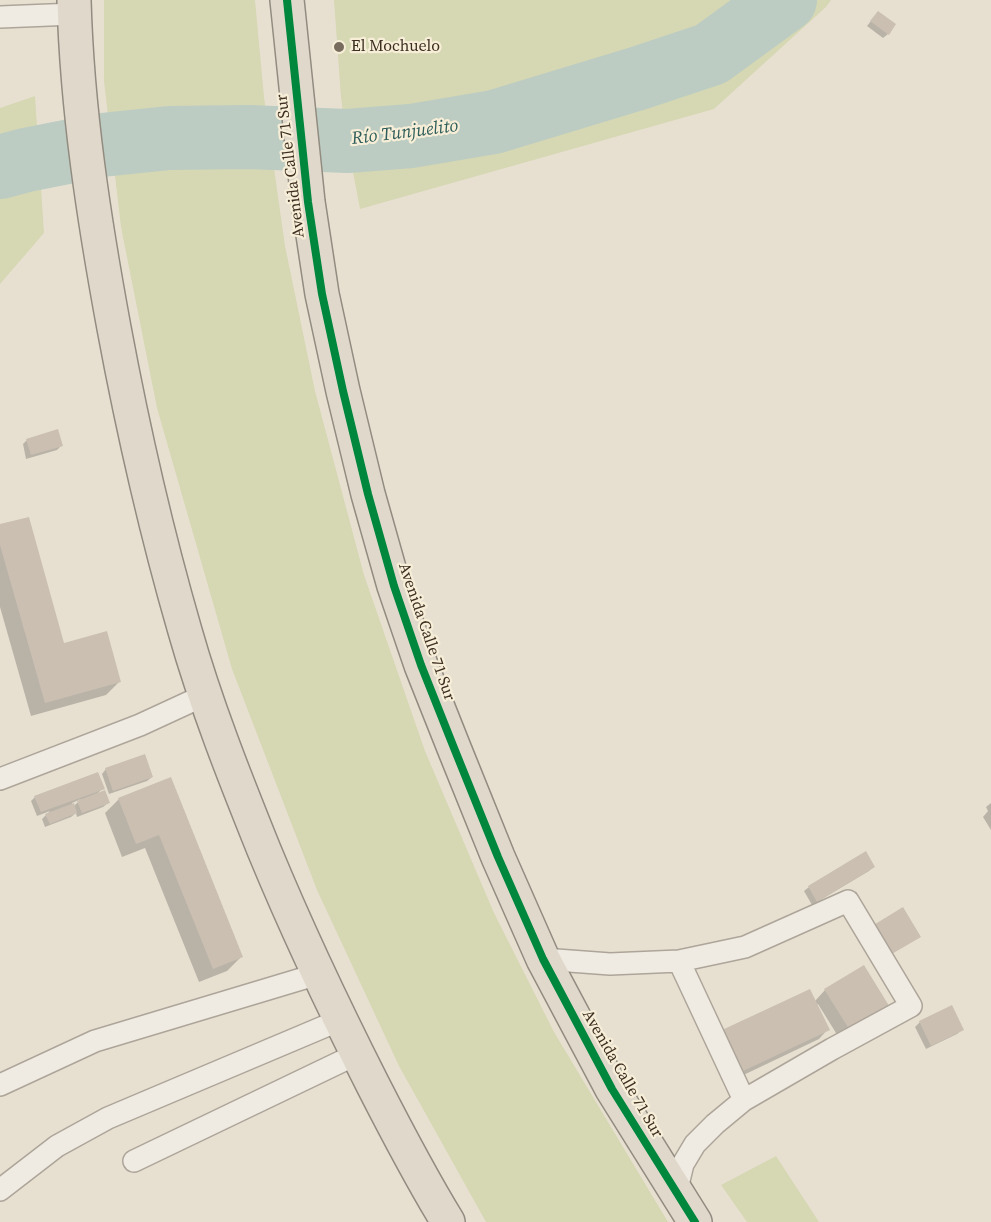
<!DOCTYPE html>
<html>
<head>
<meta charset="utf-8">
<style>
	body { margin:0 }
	canvas { display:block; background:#e7e0d1 }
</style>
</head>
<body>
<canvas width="991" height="1222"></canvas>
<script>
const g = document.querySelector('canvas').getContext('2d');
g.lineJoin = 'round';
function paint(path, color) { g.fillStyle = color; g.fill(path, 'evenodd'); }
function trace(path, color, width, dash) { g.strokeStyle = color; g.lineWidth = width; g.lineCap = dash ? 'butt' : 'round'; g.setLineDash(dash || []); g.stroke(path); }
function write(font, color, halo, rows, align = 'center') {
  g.font = font + ' "Source Serif 4",serif'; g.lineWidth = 4.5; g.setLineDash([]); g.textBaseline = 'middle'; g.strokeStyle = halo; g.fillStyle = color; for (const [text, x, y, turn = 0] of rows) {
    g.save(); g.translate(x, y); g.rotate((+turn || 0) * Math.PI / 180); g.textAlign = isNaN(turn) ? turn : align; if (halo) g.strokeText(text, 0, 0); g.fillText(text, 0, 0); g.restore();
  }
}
const green = new Path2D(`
	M104,0H255L264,97L285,246L315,391L364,575L425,751L494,913L554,1032L668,1222H486L399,1066L317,890L232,669L157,408L121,227L104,81Z
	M334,0H831L826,7L714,109L360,209L347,141L341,98Z
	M35,96L44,233L0,284V108Z
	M776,1156L819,1222H747L721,1185Z`);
const shadow = new Path2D(`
	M874,17L888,34L883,38L867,26Z
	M27,440L61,446L57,450L26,459L23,444Z
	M0,526L63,645L120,681L106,695L31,716L0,607Z
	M106,769L152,777L147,781L109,794L102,774Z
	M170,779L241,957L227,971L199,982L145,848L122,857L105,813L119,799Z
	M103,788L96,795L108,803L103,807L77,817L76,813L71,817L45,827L42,819L50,811L37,816L31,801L35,797ZM81,799L73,807L72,803Z
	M991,803V830L983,817L988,811L986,807Z
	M873,867L869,871L812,905L804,891L809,887Z
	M825,990L889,1008L841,1041L818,1004L816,1005L828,1029L819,1039L733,1080L714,1041L815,1001Z
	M951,1007L962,1030L957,1034L926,1049L915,1027L920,1022Z`);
const river = new Path2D(`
	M0,167L26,160L102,145L169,138L249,137L347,141L411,136L494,122L639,78L711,54L785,0`);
const building = new Path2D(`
	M878,11L896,24L889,35L870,21Z
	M58,429L63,446L31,455L26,439Z
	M29,517L64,643L107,631L121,682L45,703L0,545V524Z
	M145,754L153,777L113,791L105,768Z
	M98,772L105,789L41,812L34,796Z
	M171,777L243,957L213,969L159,835L136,844L118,798Z
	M105,790L110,803L82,813L77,801Z
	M74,803L77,813L50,824L45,814Z
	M866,851L875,867L817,902L808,886Z
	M903,907L921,937L890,955L872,926Z
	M864,965L891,1009L851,1032L824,989Z
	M810,989L830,1030L743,1071L722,1030Z
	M952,1005L964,1030L931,1046L919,1021Z`);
const service = new Path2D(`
	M0,17L74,14
	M0,779L140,725L205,695
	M543,959L610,964L679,961L745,947L848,901L911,1006L832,1049L744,1100L715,1124L695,1144L683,1164L676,1193
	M679,961L744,1100
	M0,1085L95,1041L318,974
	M134,1161L357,1054
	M0,1190L57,1146L108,1118L340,1020`);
const trunk = new Path2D(`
	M74,0C77,110 94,220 114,328C133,430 156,531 185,631C206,705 235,778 264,850C297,930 334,1008 373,1085C397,1132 421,1178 448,1222
	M287,0L308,202L322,294L343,391L368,494L394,586L421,665L454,748L498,857L543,959L612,1089L695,1222`);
const cycleway = new Path2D(`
	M287,0L308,202L322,294L343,391L368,494L394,586L421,665L454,748L498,857L543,959L612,1089L695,1222`);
const markers = [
	[339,47,6,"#786c5e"]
];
const poiNames = [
	["El Mochuelo",351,47]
];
const streetNames = [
	["Avenida Calle 71 Sur",291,166,-97],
	["Avenida Calle 71 Sur",426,632,71],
	["Avenida Calle 71 Sur",622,1074,60]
];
const waterNames = [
	["Río Tunjuelito",405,133,-7]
];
paint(green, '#d6d7b3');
paint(shadow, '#0003');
trace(river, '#bcccc2', 64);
paint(building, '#cbbfb2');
trace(service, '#ada599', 24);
trace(trunk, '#928b80', 36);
trace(service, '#efebe3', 21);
trace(trunk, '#e0d9cb', 33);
trace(cycleway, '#00873e', 8);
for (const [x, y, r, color] of markers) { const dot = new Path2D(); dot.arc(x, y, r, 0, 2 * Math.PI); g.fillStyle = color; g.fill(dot); trace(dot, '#f7eed8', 2); }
write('16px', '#3d2e20', '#f7eed8', poiNames, 'left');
write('16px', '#3d2e20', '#f7eed8', streetNames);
write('italic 18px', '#2f5d5a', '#f7eed8', waterNames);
</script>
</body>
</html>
